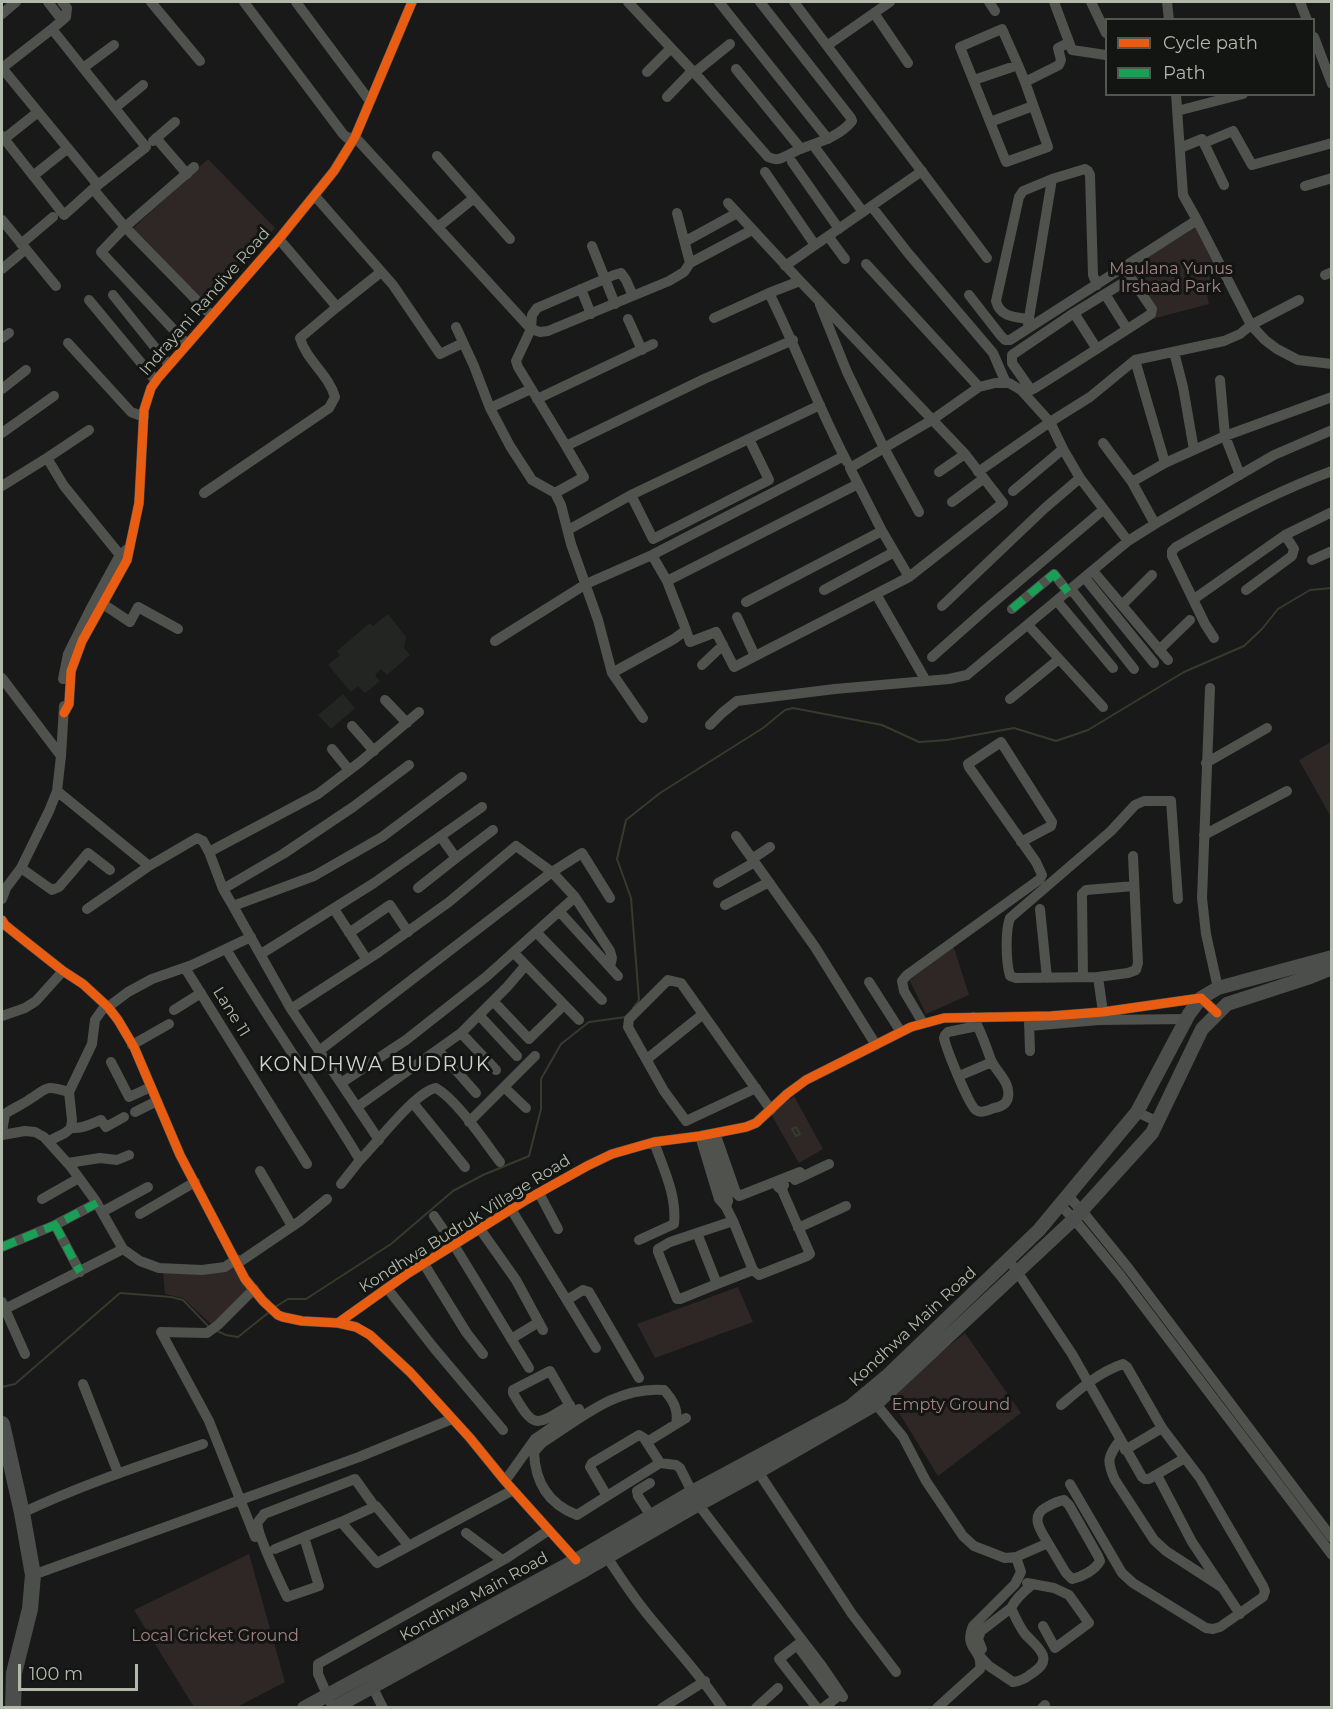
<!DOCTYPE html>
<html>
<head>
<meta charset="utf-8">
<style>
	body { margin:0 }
	#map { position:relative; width:1333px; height:1709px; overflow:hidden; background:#191919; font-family:Montserrat,sans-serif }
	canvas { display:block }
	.frame { position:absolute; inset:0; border:3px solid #b1b9ab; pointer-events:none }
	.legend { position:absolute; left:1105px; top:18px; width:210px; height:78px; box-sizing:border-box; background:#131513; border:2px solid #525750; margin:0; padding:8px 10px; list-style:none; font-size:18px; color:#b1b9ab }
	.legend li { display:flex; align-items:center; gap:12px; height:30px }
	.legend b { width:30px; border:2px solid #525750 }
	.scale { position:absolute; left:18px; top:1664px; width:120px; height:27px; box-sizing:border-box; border:3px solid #b1b9ab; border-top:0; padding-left:8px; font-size:18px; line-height:21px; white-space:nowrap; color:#b1b9ab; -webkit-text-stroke:4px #131513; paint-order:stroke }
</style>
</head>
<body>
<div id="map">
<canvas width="1333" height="1709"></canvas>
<div class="frame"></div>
<ul class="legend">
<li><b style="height:8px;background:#e95d12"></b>Cycle path</li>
<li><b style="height:8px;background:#1a9f57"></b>Path</li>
</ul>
<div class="scale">100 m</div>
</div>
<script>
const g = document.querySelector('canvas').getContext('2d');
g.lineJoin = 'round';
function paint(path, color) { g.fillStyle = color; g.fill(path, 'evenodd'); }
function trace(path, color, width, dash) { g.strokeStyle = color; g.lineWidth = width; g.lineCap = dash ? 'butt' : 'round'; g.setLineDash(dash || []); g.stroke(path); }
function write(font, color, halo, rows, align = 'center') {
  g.font = font + ' Montserrat,sans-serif'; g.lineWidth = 6; g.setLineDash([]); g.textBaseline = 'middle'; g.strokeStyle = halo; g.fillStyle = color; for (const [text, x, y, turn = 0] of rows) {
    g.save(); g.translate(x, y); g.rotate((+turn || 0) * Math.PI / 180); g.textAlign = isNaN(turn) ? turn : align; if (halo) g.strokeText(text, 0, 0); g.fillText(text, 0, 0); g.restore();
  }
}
const built = new Path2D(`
	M388,614L406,637L404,648L410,655L387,675L381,669L375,675L380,681L365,693L358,686L351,692L328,665L340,655L337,651L370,623L373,626Z
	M343,694L355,708L331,729L318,715Z`);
const green = new Path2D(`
	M208,159L275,228L199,311L129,232Z
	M1197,220L1224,273L1205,285L1209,304L1152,319L1124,268Z
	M1331,742V817L1299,760Z
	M953,945L969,995L926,1014L908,977Z
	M794,1096L823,1149L799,1163L771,1114Z
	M235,1262L254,1294L212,1325L183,1298L165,1294L163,1271Z
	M738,1287L753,1322L655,1358L637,1324Z
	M965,1333L1021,1413L938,1476L888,1395Z
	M249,1554L285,1682L237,1707H194L134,1610Z`);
const stream = new Path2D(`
	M633,1008L639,1000L631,898L617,859L626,820L660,793L763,728L785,710L793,708L882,725L919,742L947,740L1014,728L1056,741L1088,730L1184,672L1244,646L1262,629L1278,609L1310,590L1332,588
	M796,1127L800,1134L796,1136L792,1129Z
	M275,1307L288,1299H306L391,1244L453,1191L483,1175L529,1156L541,1109V1079L561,1044L589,1022L626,1017
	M215,1330L226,1335L238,1337L268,1313
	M2,1387L15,1384L120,1293L171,1297L183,1300L210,1328`);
const minor = new Path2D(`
	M48,2L58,15L66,17
	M151,2L200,61
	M244,2L343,134L347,138L355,137L531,329
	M296,2L369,100
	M628,2L701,80L768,157C772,158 774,160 778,159C785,158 793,152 800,149C819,142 839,137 852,121L851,118L760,2
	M719,2L828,139
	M794,2L987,258
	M989,2L995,11
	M1054,2L1072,50L1106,55
	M1091,2L1106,33
	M1167,2L1169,20
	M1300,2L1307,20
	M874,13L908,63
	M2,14L16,2
	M52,29L2,68L98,185L146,147L52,29L66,17L67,8L62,2
	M1314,37L1332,84
	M828,45L890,2
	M1018,65L1002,29L960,47L1006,162L1048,147L1025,82L1059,65L1061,60L1058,48L1068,43
	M83,68L114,45
	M736,69L801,149
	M647,72L671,48
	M694,73L730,44
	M974,80L1018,65L1025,82
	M1176,94L1183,195L1197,220L1251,325L1265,340L1277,349L1298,360L1332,364
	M667,97L692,71
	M115,108L143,85
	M1177,111L1243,94
	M990,122L1033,106
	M2,136L64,215L93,189
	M156,138L187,174
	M4,139L38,112
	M153,141L175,122
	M1204,143L1233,131L1252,165L1332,143
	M1180,148L1202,139L1224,185
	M816,149L863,212
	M437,156L510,239
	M792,162L839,229
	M765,172L815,245
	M33,176L68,148
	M98,185L93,189L125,227L212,316
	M1305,186L1332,178
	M315,196L393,285L440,354L463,343
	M872,207L908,253L993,353L1006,383
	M677,213L690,263
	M2,220L56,286
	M438,227L474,198
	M752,230L690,263L684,272L669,281L548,331L540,332L531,329L516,361L518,367L566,446L704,379L793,340
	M828,236L845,259
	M686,241L737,213
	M21,244L53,217
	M592,246L615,304
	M866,264L979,387
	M785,266L922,171
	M2,269L26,249
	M1325,275L1332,272
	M800,281L769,293C797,349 818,407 847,462
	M581,289L591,314
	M1105,294L1127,329
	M113,295L169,365
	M969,295L1001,336L1005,340H1010L1197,220
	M89,300L156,381
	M820,305L847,372L884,448L919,512
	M337,307L381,272
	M1074,313L1131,278
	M714,318L769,293
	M628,319L642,350
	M1029,319C1014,317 1000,317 996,301L1019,197L1023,191L1052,179L1085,169L1088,171L1090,175L1093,275L1097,285
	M1028,324L1052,179
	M456,327L474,366L490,408
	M531,329L532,315L537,308L614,275L621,273L626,280L633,296
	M2,338L9,333
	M68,343L131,412L144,417
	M187,344L101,252L125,227L194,167
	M1097,349L1074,313L1012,355V363L1031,390L1035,388C1074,364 1112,339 1151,314L1152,309L1124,268
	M1174,352L1183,387L1194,450
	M1135,360L1165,463L1225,436L1332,397
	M1220,380L1225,436L1240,475
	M2,389L26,370
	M531,389L490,408L510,446L532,480L555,493L561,505L571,544L598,620L612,673L643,718
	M537,399L653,344
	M2,433L54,396
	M1103,443L1132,482
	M1063,449L1080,478L1128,541
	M47,458L89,430
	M939,472L965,454
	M978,472L1050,422L1090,397L1135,360L1224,341L1240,334L1251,325L1299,300
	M2,486L47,458L64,486L120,555L126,559
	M204,493L329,408L335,397C329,375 306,360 300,338L337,307L279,239
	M555,493L584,477L566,446
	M631,495L653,539L769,480L749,439
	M952,502L983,479
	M1155,524L1132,482L1165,463
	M568,530L631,495L820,405
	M652,555L667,581
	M1312,560L1332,551
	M1093,571L1168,660
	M909,577L882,531L850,468L932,420L979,387L995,383H1009L1021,390L1050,422L1063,449L1013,491
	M1085,578L1154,663
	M1071,589L1134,669
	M824,590L894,552
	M1246,590L1292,556L1294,549L1285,535
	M876,594L926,681
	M1194,599L1285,535L1332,512
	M1057,601L1113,668
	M746,602L882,531
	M103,604L130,622L138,607L178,629
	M1122,605L1152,575
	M942,606L1045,508L1080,478
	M1012,609L1054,574L1068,592
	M737,617L755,656
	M1028,625L1103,707
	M686,630L690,642L716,632L734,667L909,577L1003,503L965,454L800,281L728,203
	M1214,638L1205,624L1172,556V551L1176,547C1226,518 1277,491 1332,471
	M495,641L586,584L652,555L844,456
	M1159,650L1190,620
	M932,657L986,609L1103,510
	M702,665L723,645
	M612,673L674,639L686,630L667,581L858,484
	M2,678L61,756
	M63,679L68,654L91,608L120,555L130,547
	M1210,688L1202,898L1206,934L1218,988
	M1010,699L1059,659
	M385,700L407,723
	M419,712L360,762L318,794L209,852L223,889L233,906L314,876L382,837L462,777
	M64,713L69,704L71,671L82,641L127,560L139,503L144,410L151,388L158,378L279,239L334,171L355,137L412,2
	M710,725L722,713L737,701L835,689L949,679L967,675L1128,541L1155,524L1274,455L1332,430
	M352,726L374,751
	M332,749L349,770
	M1206,763L1267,728
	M57,791L149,866L197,838L203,841L209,852
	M1204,835L1287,791
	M736,836L815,947L876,1045
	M456,858L493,830
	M752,859L770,847
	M21,868L52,890L59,887L88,853L110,870
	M718,883L755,862
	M418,888L456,858L441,837
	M223,889L283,854L353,807L409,765
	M575,897L610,951L612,958L610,967
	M2,899L6,888L21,868L49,811L57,791L61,756L64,706
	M725,905L769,882
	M233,906L291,1009L379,1140
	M87,909L149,866
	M334,909L367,960
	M1040,909L1047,978
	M559,911L618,976
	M2,920L5,925L20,937L63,971L83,984L108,1007L118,1020L134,1047L180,1155L245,1279L263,1301L278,1315L283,1317L302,1321L338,1323L356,1327L370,1335L410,1372L470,1438L505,1481L576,1560
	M536,932L602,1000
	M349,933L390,905L408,932
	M226,949C269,1020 317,1089 360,1160C376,1144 416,1091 436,1088C457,1100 484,1141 500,1162
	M514,953L579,1020
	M261,954L374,883L482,807
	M185,968L307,1164
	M1083,977L1082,894L1086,890L1134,886
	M1098,977L1016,978L1010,976C1006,962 1005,932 1010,918L1111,831L1135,805L1144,801H1171L1178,899
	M869,982L901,1032
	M493,1001L529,1039L564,1005
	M291,1009L379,952L449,902L516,846L552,872L319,1051
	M174,1010L201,993
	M1103,1012L1098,977L1128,973L1136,970L1138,963L1133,856
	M479,1015L517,1056
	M2,1016L25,1008L36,1001L63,971
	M973,1017C982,1033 985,1044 991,1060C996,1072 1011,1082 1008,1097C1007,1104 1000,1107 994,1108C989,1110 981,1114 976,1110C969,1106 946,1048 944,1038L945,1035L948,1032L977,1026
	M1029,1020L1030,1051
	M923,1023L904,991L902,981L907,975L1040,879L1042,875L1036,862L969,767L968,764L1001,742L1052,822L1051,826L1021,842
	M1029,1026L1099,1020L1186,1019
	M461,1033L496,1070
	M132,1045L169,1024
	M438,1050L476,1093
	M647,1059L703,1014
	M111,1062L129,1097L151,1087
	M959,1076L992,1062
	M341,1083L406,1040L486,977L575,897L552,872L582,853L610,898
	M504,1087L526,1108
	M756,1088L686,1121L664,1091L628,1027L629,1019L668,980L681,983L771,1110
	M413,1103L465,1167
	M357,1107L461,1033L507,987L525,966
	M135,1112L157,1101
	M1137,1112L1158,1122
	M469,1122L535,1056
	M71,1128C82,1129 91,1124 101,1120L106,1127L124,1117
	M2,1132L5,1114C13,1108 22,1105 30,1099C49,1087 45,1085 69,1092L92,1044L95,1020L102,1010L108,1007L128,992L152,979L192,965L251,937
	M715,1133L736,1193L739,1196L800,1172
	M2,1135L25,1131L35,1132L44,1137L71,1167L95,1200L123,1249L140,1261L159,1268L202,1270L225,1267L236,1259
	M708,1135L727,1194L728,1201L726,1207
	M700,1136L719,1199L726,1207L733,1221
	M49,1141L65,1133L71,1128L72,1120L69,1092
	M68,1163L100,1158L117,1160L129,1155
	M260,1171L292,1226
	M795,1180L829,1164
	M341,1184L360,1160
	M539,1193L558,1229
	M1068,1196L1082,1211L1129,1269L1332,1538
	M42,1199L79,1178
	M1060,1205L1074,1219L1120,1275L1332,1555
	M511,1209L596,1348
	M102,1212L148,1187
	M140,1214L195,1182
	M434,1216L454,1245L529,1368
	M55,1225L80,1272
	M798,1228L846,1206
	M480,1229L516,1280L543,1330
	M697,1233L717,1284L753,1270
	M639,1240L674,1224C677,1195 663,1168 654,1142
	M2,1247L55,1225L97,1203
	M238,1263L300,1221L327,1199
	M424,1264L466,1332L483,1354
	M1014,1267L1072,1354L1142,1477L1145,1479H1149L1185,1458
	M717,1284L680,1299H677L658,1252V1249L670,1242L733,1221L753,1270L759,1275L807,1256L810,1254L782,1190L778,1187L779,1184L784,1185L782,1190
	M387,1288L434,1348L503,1430
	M254,1289L218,1325L207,1333L161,1332L209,1421L255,1537
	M567,1300L583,1290L589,1292L639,1378
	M2,1302L5,1309L123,1249
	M5,1309L25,1354
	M338,1323L407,1274L526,1200L587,1166L612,1154L654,1142L700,1136L746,1127L756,1123L787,1094L806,1080L911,1027L944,1018L1051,1016L1103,1012L1201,998L1217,1013
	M511,1339L539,1322
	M83,1384L118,1473
	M871,1398L903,1437L926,1481L963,1536L974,1546L1005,1558L1016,1557L1048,1543C1041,1531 1030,1517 1045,1508C1052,1504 1057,1501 1064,1500L1069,1505L1098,1556L1100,1561C1095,1570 1082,1577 1072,1579L1066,1573L1048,1543
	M570,1405C535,1427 534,1429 513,1393V1390L550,1371L574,1413
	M1061,1405C1080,1389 1099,1372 1123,1364L1127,1367L1162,1428L1200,1478L1263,1586L1265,1591L1263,1597L1220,1627L1213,1629L1206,1628L1133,1583L1122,1573L1070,1484
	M1120,1440C1108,1457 1106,1460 1115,1480L1154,1540L1166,1551L1223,1588
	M647,1442L686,1418
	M1125,1450L1162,1428
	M660,1463L607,1496L590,1467L592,1463L639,1435L644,1438L660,1463L676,1465L680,1468L698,1504L822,1666L843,1697
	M755,1467L852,1614L896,1672
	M1157,1475L1192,1542L1240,1614
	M505,1481L535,1439L579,1409
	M650,1483L637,1491L638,1496L651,1516
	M607,1496L577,1515C548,1504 535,1482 534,1452L542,1443C580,1419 616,1386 664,1390C673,1400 679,1410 676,1424
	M375,1507L355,1479L264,1514C264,1515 258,1521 258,1522C255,1531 282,1586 287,1597L319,1586L304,1537L341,1522L377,1563L513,1490
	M22,1513C81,1485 142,1465 203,1444
	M341,1522L376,1506L409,1546
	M466,1533L502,1560
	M275,1549L304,1537
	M603,1551C620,1577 637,1603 658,1627C680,1654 703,1678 722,1708
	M33,1575L359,1457L452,1419
	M1027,1583L1054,1588L1069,1595L1089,1623L1055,1648L1043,1626
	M978,1654L982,1649L978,1639L981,1631L1011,1608
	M979,1655L989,1666L1013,1682C1022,1681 1027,1677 1034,1672C1055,1658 1036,1646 1025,1634C1019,1626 1015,1617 1011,1608C1016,1598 1024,1591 1033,1584
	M372,1686L383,1708
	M333,1708L318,1674V1664L505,1559L549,1530
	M662,1708L705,1681
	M756,1708L778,1688
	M817,1708L779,1659L797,1645L836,1698L823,1708
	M937,1708L980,1669C983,1648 963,1650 973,1626L1015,1584L1021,1572L1016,1557
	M1042,1708L1045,1705`);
const major = new Path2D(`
	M304,1708L576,1560L692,1492L850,1407L886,1377L1039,1230L1137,1112L1189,1014L1201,998L1218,988L1332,957
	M334,1708L585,1570L692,1508L758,1472L876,1404L1074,1219L1152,1133L1202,1029L1227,1004L1310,977L1332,968`);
const highway = new Path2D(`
	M2,1424L22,1513L33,1575L30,1609L14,1673L13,1708`);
const quiet = new Path2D(`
	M1012,609L1054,574L1068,592
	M55,1225L80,1272
	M2,1247L55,1225L97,1203`);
const cycleway = new Path2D(`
	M64,713L69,704L71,671L82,641L127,560L139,503L144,410L151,388L158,378L279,239L334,171L355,137L412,2
	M2,920L5,925L20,937L63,971L83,984L108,1007L118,1020L134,1047L180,1155L245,1279L263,1301L278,1315L283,1317L302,1321L338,1323L356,1327L370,1335L410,1372L470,1438L505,1481L576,1560
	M338,1323L407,1274L526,1200L587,1166L612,1154L654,1142L700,1136L746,1127L756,1123L787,1094L806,1080L911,1027L944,1018L1051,1016L1103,1012L1201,998L1217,1013`);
const parkNames = [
	["Maulana Yunus",1171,269],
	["Irshaad Park",1171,287],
	["Empty Ground",951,1405],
	["Local Cricket Ground",215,1636]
];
const streetNames = [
	["Indrayani Randive Road",205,302,-49],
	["Lane 11",231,1012,58],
	["Kondhwa Budruk Village Road",465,1224,-32],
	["Kondhwa Main Road",913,1327,-43],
	["Kondhwa Main Road",474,1597,-29]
];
const quarterNames = [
	["KONDHWA BUDRUK",375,1065]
];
paint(built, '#232523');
paint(green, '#2f2726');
trace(stream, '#353b2d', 2);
trace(minor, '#4f524d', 10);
trace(major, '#4c4e4b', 14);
trace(highway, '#4b4e4b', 16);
trace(quiet, '#1a9f57', 8, [15, 8]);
trace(cycleway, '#e95d12', 9);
write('16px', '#a38384', '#131513', parkNames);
write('16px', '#b1b9ab', '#131513', streetNames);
g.letterSpacing = '1.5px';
write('20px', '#cfd5cc', '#131513', quarterNames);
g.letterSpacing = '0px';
</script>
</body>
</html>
